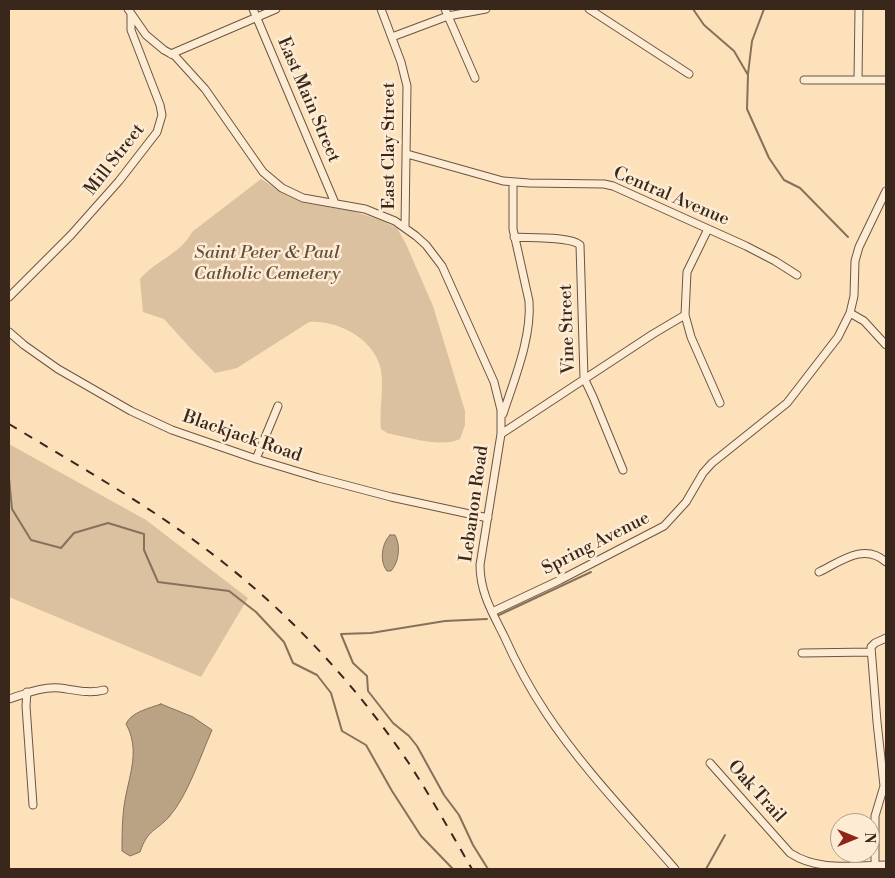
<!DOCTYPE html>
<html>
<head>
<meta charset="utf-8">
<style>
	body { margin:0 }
	#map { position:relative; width:895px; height:878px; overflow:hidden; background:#fce1bb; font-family:"Libre Bodoni",serif }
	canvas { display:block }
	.frame { position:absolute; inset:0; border:10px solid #39271b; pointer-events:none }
	.north { position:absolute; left:830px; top:813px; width:50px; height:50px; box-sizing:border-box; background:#fdecd3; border:1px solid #af9d89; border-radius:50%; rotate:90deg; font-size:14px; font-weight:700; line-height:20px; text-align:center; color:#39271b }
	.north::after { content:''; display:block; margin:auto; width:18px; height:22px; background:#8f2418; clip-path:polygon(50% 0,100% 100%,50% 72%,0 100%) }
</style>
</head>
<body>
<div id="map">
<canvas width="895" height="878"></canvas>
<div class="frame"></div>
<div class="north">N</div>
</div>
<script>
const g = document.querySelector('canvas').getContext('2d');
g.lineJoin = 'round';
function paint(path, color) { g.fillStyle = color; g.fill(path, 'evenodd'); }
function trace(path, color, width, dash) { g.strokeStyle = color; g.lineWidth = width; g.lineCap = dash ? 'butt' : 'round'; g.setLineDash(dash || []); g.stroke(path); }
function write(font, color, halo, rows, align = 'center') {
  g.font = font + ' "Libre Bodoni",serif'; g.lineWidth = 5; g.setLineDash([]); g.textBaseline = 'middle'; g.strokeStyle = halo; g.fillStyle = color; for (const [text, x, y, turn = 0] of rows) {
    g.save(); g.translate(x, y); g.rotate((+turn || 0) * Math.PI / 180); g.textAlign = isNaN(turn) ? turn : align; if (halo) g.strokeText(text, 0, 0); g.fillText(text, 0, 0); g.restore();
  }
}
const green = new Path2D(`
	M261,179L288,196L304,203L352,211L381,220L397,228L406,244L433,306L465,411V425L460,439C441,448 407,437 387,433L381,429C379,411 384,387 381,370C375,339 338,320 309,322L237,368L215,373L193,351L164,319L143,312L140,279C155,261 182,253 192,232Z
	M9,444L146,520L248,598L201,677L9,597Z`);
const water = new Path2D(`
	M390,535H395C401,546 399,562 391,571H387C379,561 382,543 390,535Z
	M161,704L193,717L212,730C200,757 188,795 169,817C155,832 148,829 140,852L130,856L122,851C122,835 122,817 125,800C130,773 140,749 126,724C131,712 150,708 161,704Z`);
const stream = new Path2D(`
	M693,9L704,25L734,51L748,75L747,109L769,158L784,180L800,188L848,237
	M748,74L752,41L764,9
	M9,478L12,509L31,540L61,548L74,533L108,523L144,534V550L158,582L229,591L256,612L284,642L293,663L317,675L331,693L342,731L366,745L392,791L421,836L453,869
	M499,615L591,572
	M487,619L445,621L371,633L341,634L353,663L367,676L368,691L393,723L409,736L417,746L444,795L459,815L473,845L488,869
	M706,869L725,835`);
const minor = new Path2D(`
	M128,9L146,35L164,50L175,56L205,89L263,172L282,188L303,198L365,209L395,221L416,236L426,245L442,266L494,382L501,410V434L480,565C480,592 492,612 504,636C516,663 530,689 546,713C583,769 631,818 675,869
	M253,9L335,203
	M381,9L401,62L407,86L405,227
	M445,9L475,78
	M589,9L689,74
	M392,37L448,16L486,9
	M171,54L276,9
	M804,80H886
	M858,80L859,9
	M407,154L503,181L529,183L604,184L613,186L746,246L775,261L797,275
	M708,229L687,272L685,315L691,337L720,403
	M514,237C528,238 571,236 580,245L584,378L593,397L623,470
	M9,297L71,235L119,181L157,132L162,115L160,105L131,30V14
	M850,313L864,321L886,345
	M9,332L24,345L58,369L131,411L172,430L256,459L319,478L391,497L488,518
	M503,414C514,380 532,337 529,301L513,229V183
	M501,434L653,334L685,315
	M256,459L278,406
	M819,572C840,562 864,542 886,562
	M492,612L560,580L664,526L686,502L703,473L712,463L787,403L838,337L850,313L854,296L855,261L859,247L886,191
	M802,653L871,652
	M27,692L26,706L33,805
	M9,699C25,694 42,686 60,688C75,690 89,694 104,690
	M710,763L790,853C819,872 853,865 886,865
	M875,865V816L884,786L877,722L871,647L875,643L886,638`);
const rail = new Path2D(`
	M9,424C82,468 157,510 224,563C295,619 357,687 408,762C431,797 451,833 472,869`);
const streetNames = [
	["East Main Street",308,100,67],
	["East Clay Street",390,146,-90],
	["Mill Street",115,160,-52],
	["Central Avenue",671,197,23],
	["Vine Street",568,329,-92],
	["Blackjack Road",242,437,19],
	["Lebanon Road",475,504,-82],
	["Spring Avenue",596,544,-27],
	["Oak Trail",756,792,48]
];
const parkNames = [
	["Saint Peter & Paul",267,254],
	["Catholic Cemetery",267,275]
];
paint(green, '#dbc1a0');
paint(water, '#baa285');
trace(water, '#86715b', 1);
trace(stream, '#86715b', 2);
trace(minor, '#6a5643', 9);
trace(minor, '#fdecd3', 7);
trace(rail, '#39271b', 2, [9, 9]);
write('18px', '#39271b', '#fdecd3', streetNames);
write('italic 18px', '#624e3c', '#fdecd3', parkNames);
</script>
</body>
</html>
